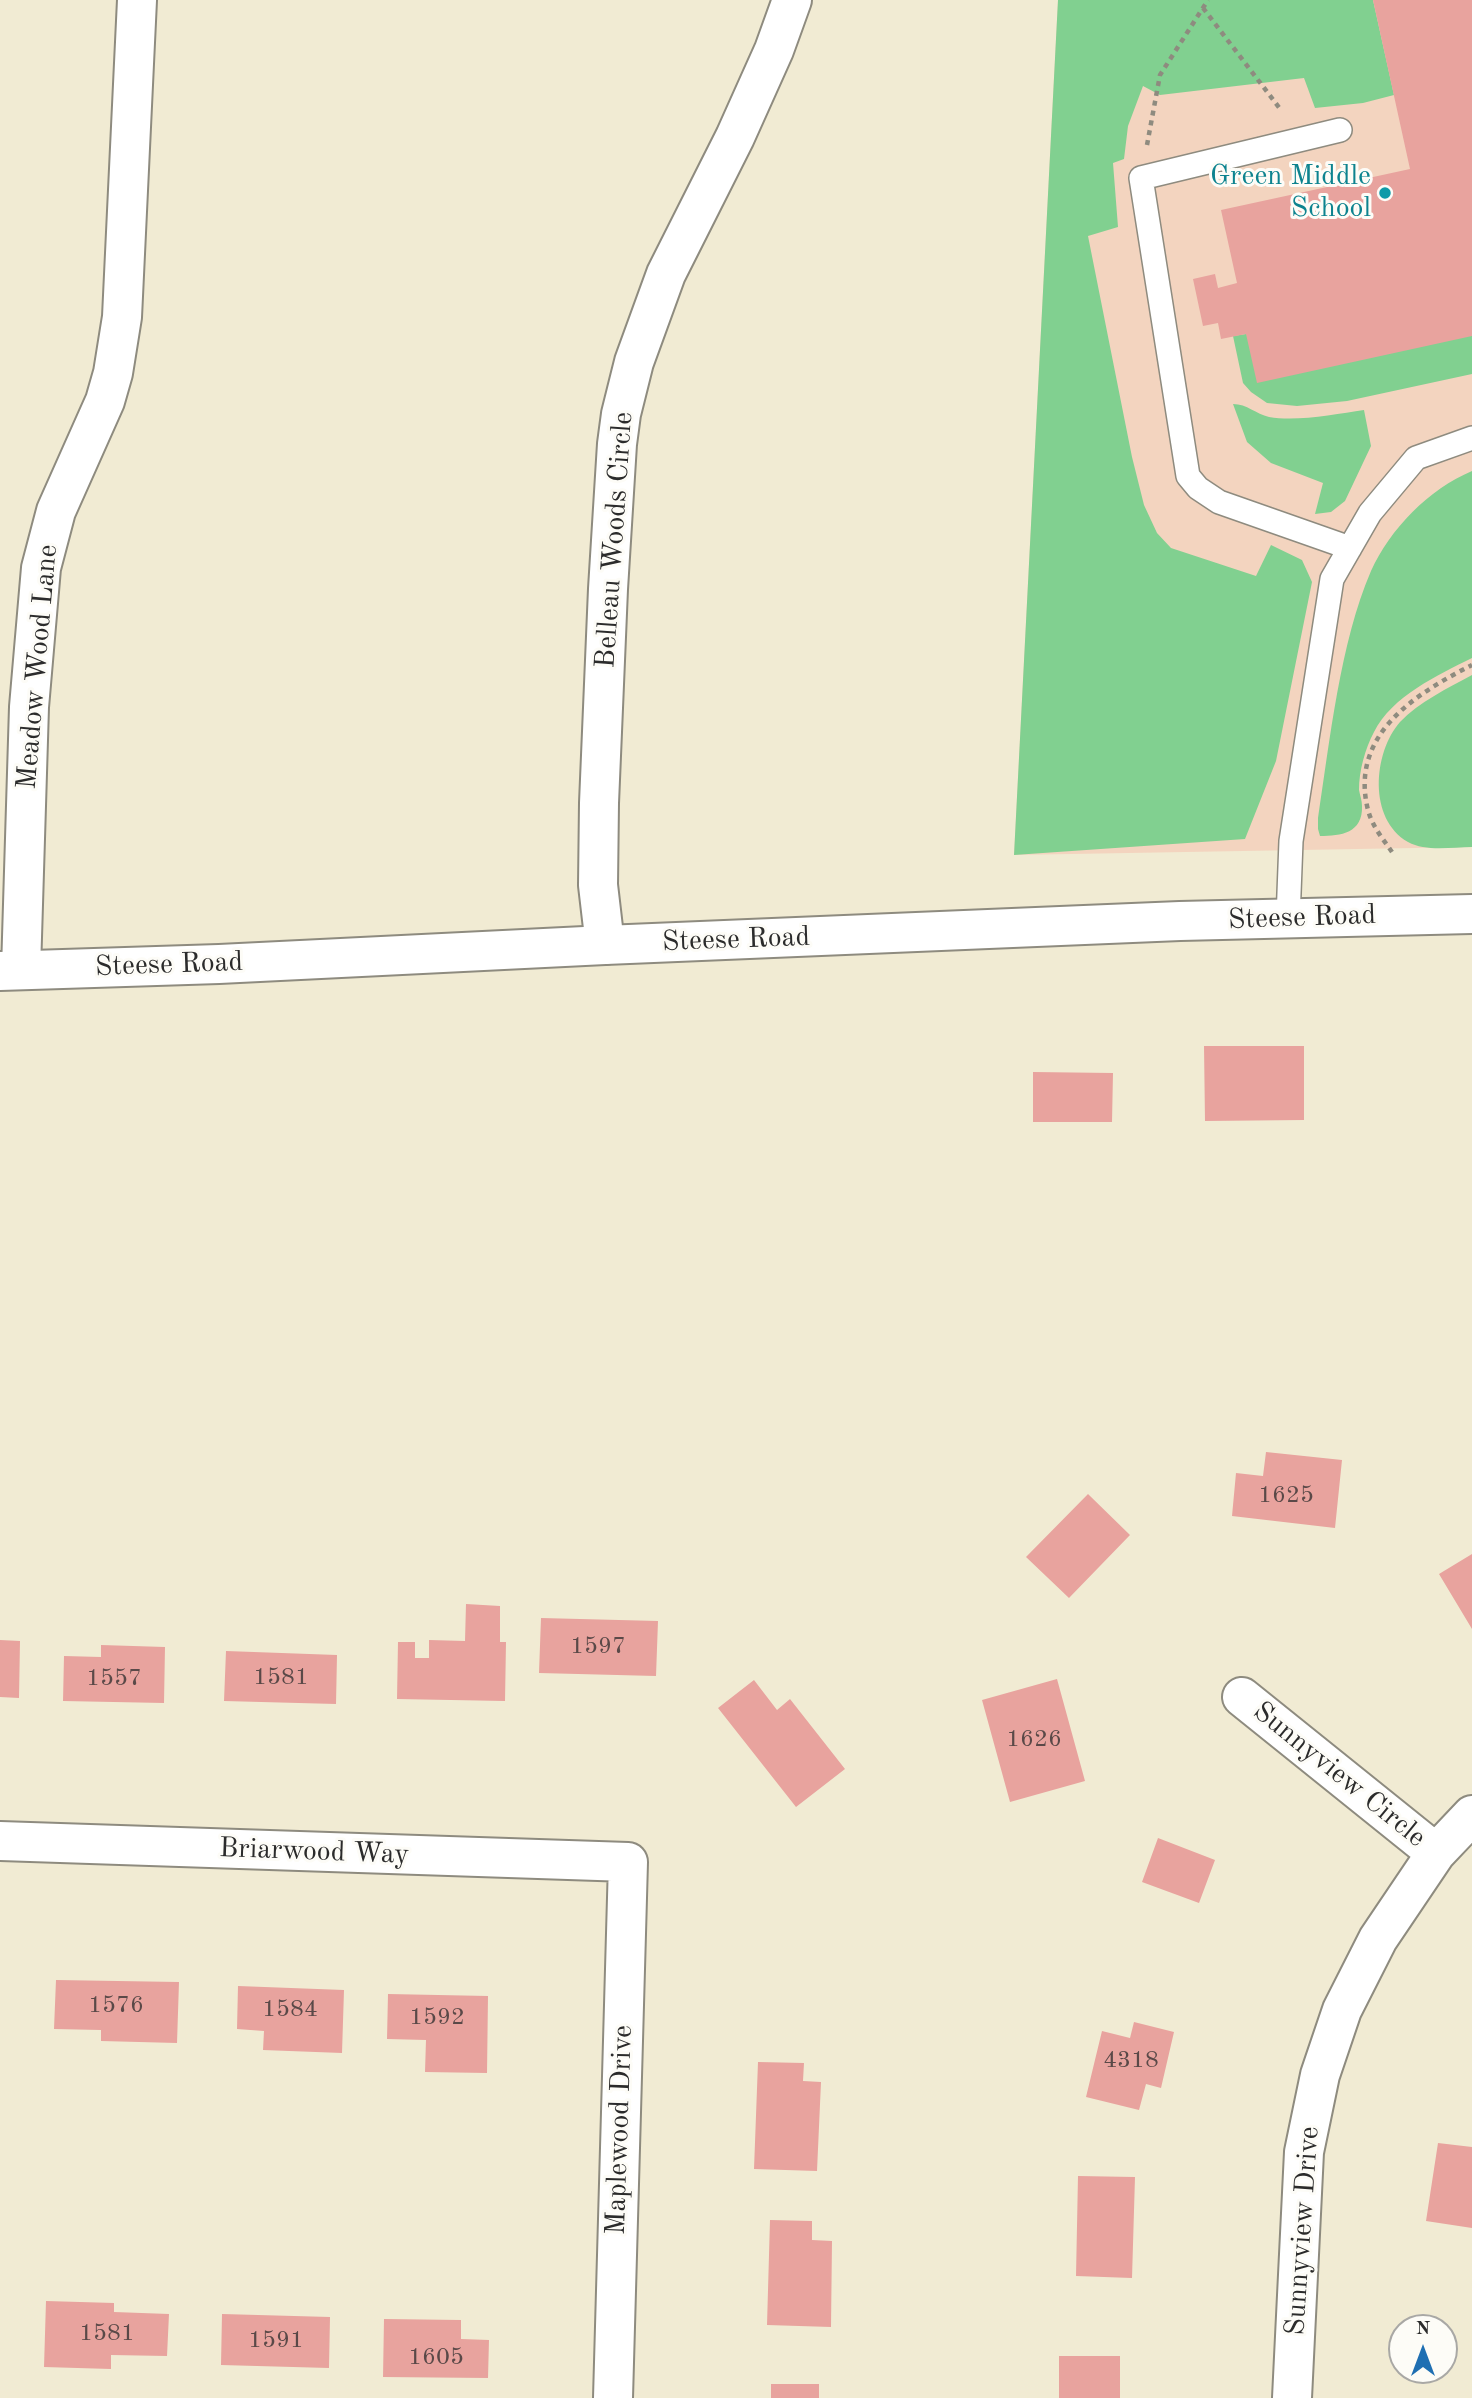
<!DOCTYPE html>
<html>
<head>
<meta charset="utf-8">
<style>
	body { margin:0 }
	#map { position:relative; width:1472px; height:2398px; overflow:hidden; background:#f1ebd3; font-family:"Old Standard TT",serif }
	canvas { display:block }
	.north { position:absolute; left:1388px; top:2314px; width:70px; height:70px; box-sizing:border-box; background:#fdfcf7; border:2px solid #a9a8a5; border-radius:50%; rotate:0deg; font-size:19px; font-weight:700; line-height:28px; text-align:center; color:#2b2b2b }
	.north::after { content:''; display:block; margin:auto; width:24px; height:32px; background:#1f6fb2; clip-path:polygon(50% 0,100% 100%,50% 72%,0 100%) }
</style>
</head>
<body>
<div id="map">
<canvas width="1472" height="2398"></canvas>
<div class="north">N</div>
</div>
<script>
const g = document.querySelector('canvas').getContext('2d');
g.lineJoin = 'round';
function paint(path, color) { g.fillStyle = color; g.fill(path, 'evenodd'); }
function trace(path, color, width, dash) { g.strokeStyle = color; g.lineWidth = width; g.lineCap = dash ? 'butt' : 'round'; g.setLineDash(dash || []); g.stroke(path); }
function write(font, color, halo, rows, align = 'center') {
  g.font = font + ' "Old Standard TT",serif'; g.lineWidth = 6; g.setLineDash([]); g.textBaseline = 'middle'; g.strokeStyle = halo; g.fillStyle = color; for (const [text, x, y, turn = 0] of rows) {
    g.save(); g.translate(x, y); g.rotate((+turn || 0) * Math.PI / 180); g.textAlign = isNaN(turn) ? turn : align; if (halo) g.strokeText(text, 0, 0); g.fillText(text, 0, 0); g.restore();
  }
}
const built = new Path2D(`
	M1058,0H1472V847L1014,855Z`);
const green = new Path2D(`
	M1058,0H1373L1394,95L1363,103L1315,108L1304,78L1160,95L1143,86L1128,126L1124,159L1113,163L1118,227L1088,236L1132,457L1144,505L1157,533L1171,548L1256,576L1271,545L1302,560L1312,582L1276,761L1245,839L1014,855Z
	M1246,334L1472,336V374L1347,401L1297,406L1267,403L1251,392L1243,383L1233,336Z
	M1233,404C1247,404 1256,414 1269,417C1297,422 1336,414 1364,410L1371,446L1345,501L1331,512L1315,514L1323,483L1271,463L1247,442Z
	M1472,471V658C1438,675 1392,696 1374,732C1365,749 1359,771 1359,790C1360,795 1362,801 1362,806C1363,833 1341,836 1320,836L1318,829V818C1330,740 1340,643 1371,571C1390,529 1429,489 1472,471Z
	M1472,675V847C1452,847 1426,852 1408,842C1368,819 1373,753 1400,722C1419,702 1448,688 1472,675Z`);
const building = new Path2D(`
	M1373,0H1472V336L1257,383L1246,334L1221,339L1218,323L1203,326L1193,279L1215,274L1218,288L1237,283L1221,210L1410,169Z
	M1204,1046H1304V1120L1205,1121Z
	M1033,1072L1113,1073L1112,1122H1033Z
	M1266,1452L1342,1460L1335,1528L1232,1516L1236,1473L1263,1476Z
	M1088,1494L1130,1535L1069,1598L1026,1557Z
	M1472,1554V1629L1439,1574Z
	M466,1604L500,1606V1642H506L505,1701L397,1699L398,1642H415V1658H429V1640L465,1641Z
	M541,1618L658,1621L656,1676L539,1673Z
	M0,1640L20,1641L19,1698L0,1697Z
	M101,1645L165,1647L164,1703L63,1701L64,1656L101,1657Z
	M226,1651L337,1655L336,1704L224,1701Z
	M1057,1679L1085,1781L1010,1802L982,1700Z
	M754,1680L777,1710L790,1699L845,1769L796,1807L718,1708Z
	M1158,1838L1215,1860L1199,1903L1142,1882Z
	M56,1980L179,1982L177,2043L101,2041V2030L54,2029Z
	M238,1986L344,1990L342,2053L263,2050L264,2031L237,2029Z
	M388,1994L488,1996L487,2073L425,2072L426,2040L387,2039Z
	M1134,2022L1174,2032L1161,2088L1146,2084L1139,2110L1086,2097L1102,2031L1130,2038Z
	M758,2062L804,2063L803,2081L821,2082L817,2171L754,2169Z
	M1438,2143L1472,2147V2228L1426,2221Z
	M1078,2176L1135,2177L1132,2278L1076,2276Z
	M770,2220L812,2221V2240L832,2241L831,2327L767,2325Z
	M46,2301L114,2303V2312L169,2314L167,2356L111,2355V2369L44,2367Z
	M222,2314L330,2317L329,2368L221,2365Z
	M384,2319L461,2320V2339L489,2340L488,2378L383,2377Z
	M1059,2356H1120V2398H1059Z
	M771,2384H819V2398H771Z`);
const path = new Path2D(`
	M1203,8L1281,110
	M1147,145L1160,75L1208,0
	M1392,852C1383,839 1372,826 1368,810C1349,735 1415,694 1472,665`);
const service = new Path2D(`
	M1340,130L1141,178L1188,476L1198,488L1219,502L1350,548
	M1288,919L1291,841L1332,579L1370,513L1416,458L1472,438`);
const minor = new Path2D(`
	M605,945L598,885L599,803L608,589L617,444L621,414L634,362L666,274L735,137L774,50L792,0
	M21,970L29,707L41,568L56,511L105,401L113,373L122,317L137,0
	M1242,1697L1436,1853
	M0,1841L628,1862L613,2398
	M1292,2398L1304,2152L1320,2075L1342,2010L1378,1939L1436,1853L1472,1815`);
const tertiary = new Path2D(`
	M0,971L219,964L605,945L1180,921L1472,914`);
const markers = [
	[1385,193,7,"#0f9aa8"]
];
const numberNames = [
	["1625",1286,1496],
	["1597",598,1647],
	["1581",281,1678],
	["1557",114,1679],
	["1626",1034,1740],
	["1576",116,2006],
	["1584",290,2010],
	["1592",437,2018],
	["4318",1131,2061],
	["1581",107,2334],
	["1591",276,2341],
	["1605",436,2358]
];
const cultureNames = [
	["Green Middle",1371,177],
	["School",1371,209]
];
const streetNames = [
	["Belleau Woods Circle",615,540,-86],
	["Meadow Wood Lane",38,667,-85],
	["Steese Road",1302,918,-2],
	["Steese Road",736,940,-2],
	["Steese Road",169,965,-2],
	["Sunnyview Circle",1339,1775,39],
	["Briarwood Way",314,1852,2],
	["Maplewood Drive",620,2130,-88],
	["Sunnyview Drive",1303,2231,-86]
];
paint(built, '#f3d4bf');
paint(green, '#81d090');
paint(building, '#e8a39e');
trace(service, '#8e8b7f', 26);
trace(minor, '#8e8b7f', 42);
trace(tertiary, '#8e8b7f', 42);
trace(path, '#8e8b7f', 4.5, [5, 5]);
trace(service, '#fff', 23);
trace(minor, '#fff', 38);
trace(tertiary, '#fff', 38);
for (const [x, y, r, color] of markers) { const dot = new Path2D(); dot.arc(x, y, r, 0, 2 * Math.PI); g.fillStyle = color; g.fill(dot); trace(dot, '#fdfcf7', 2.5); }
write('24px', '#5a4948', null, numberNames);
write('28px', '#0d838f', '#fdfcf7', cultureNames, 'right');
write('28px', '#2b2b2b', '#fdfcf7', streetNames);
</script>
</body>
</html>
